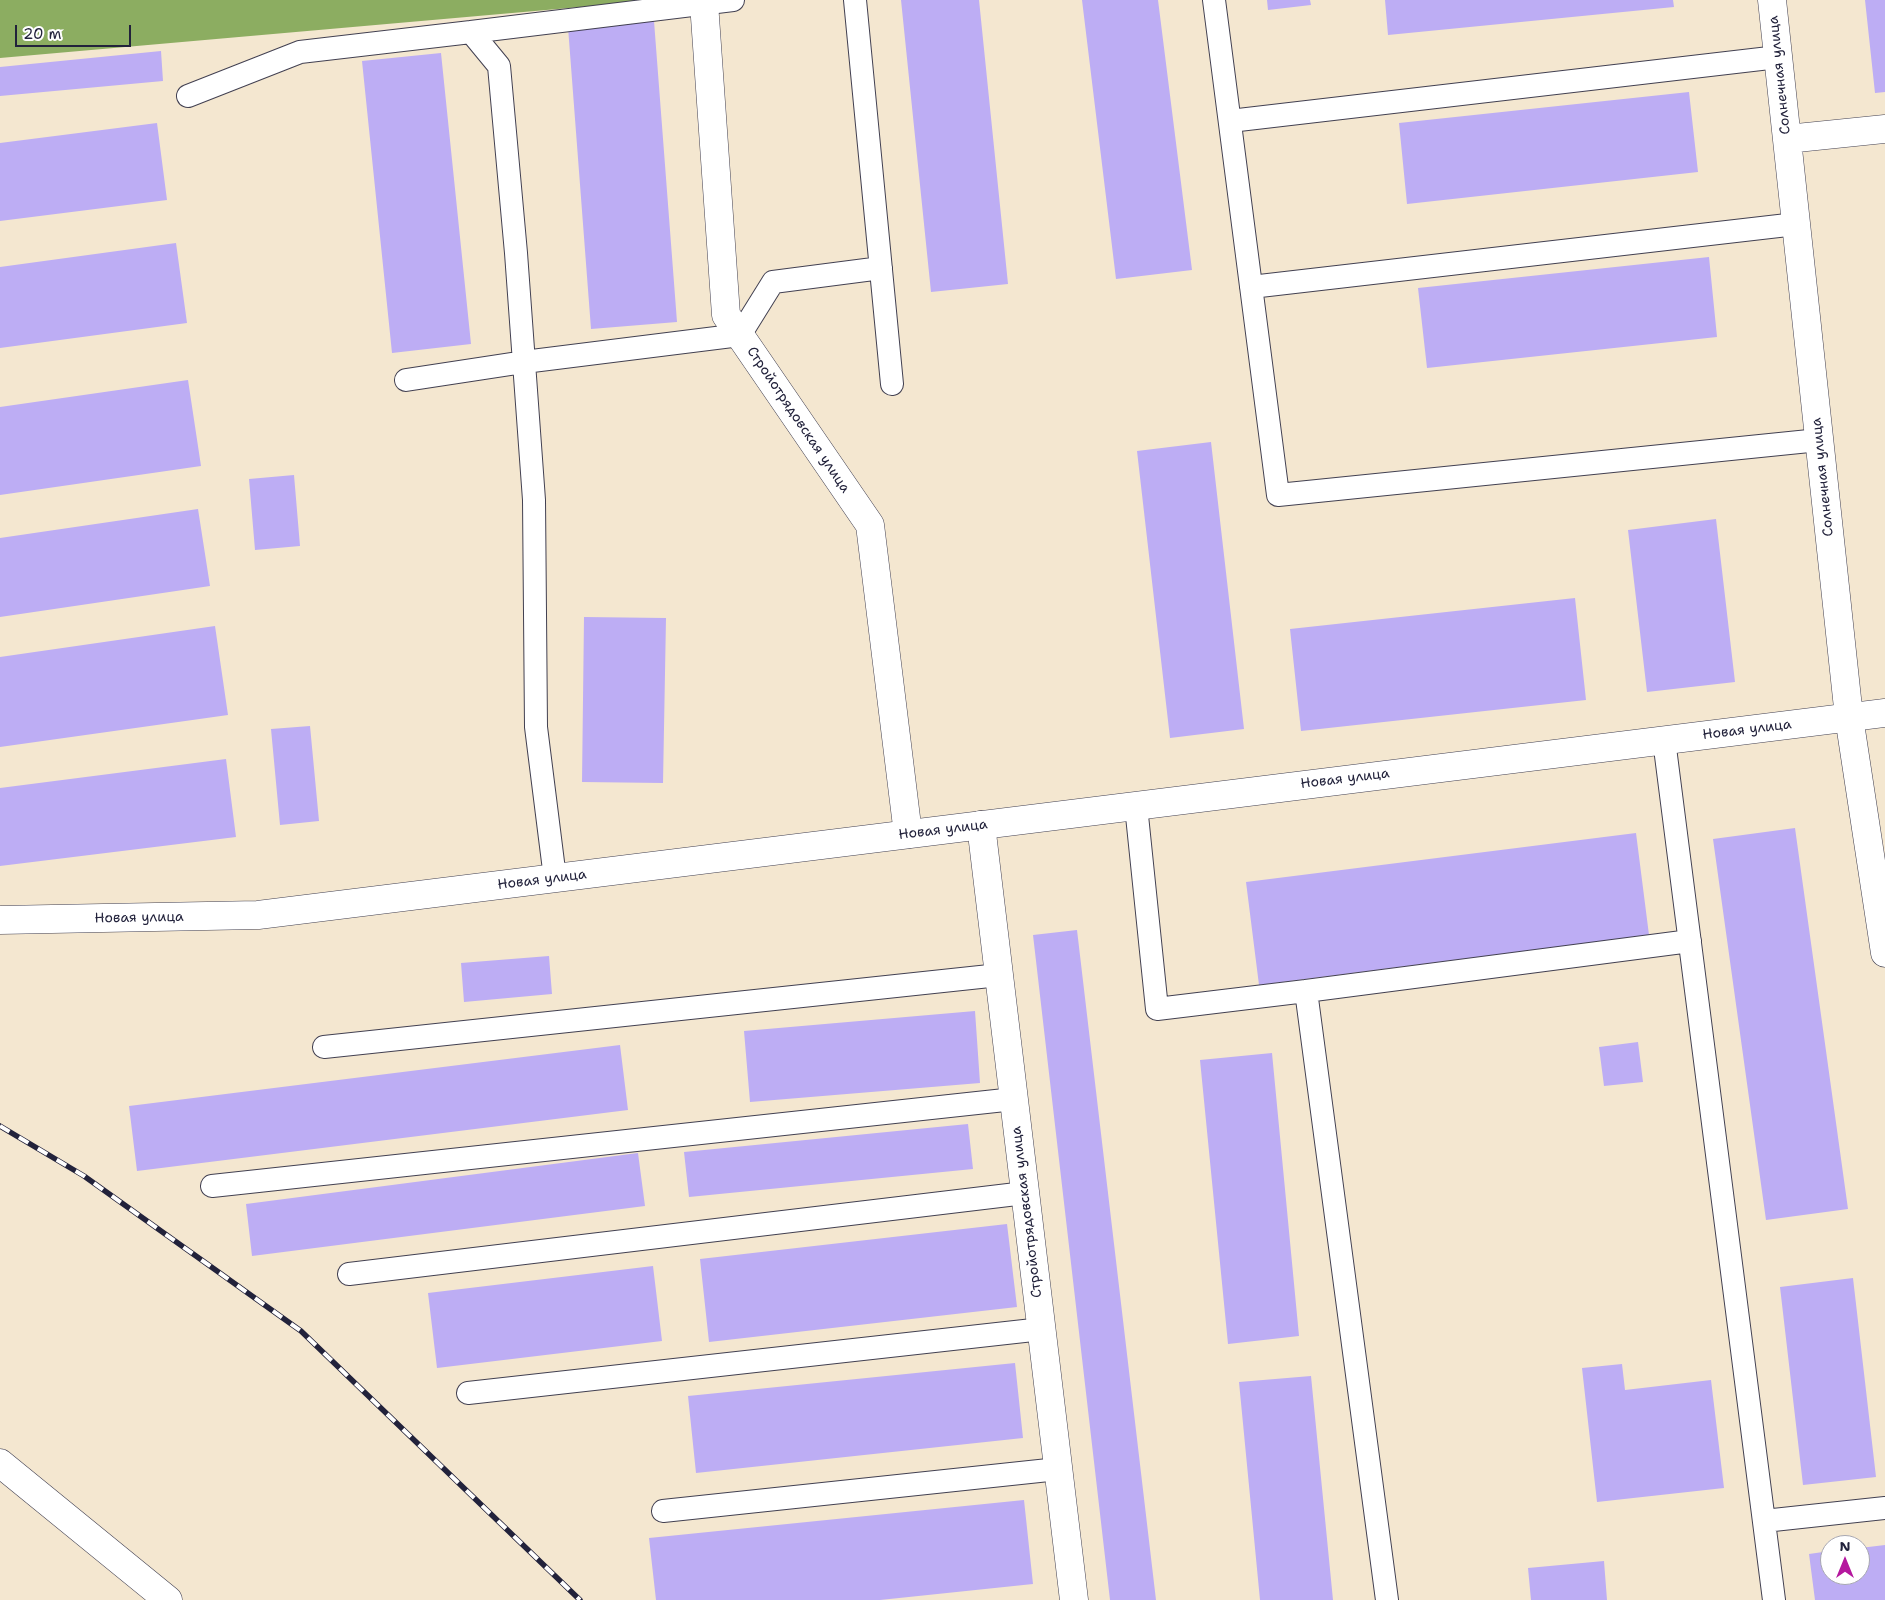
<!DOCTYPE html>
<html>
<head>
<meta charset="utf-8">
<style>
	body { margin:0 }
	#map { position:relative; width:1885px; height:1600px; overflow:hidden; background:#f4e7d0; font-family:"Shantell Sans",sans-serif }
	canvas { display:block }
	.north { position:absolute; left:1820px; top:1535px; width:50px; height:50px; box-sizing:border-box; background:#fff; border:1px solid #a7a7b1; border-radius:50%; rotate:0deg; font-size:14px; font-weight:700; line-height:20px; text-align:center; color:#22223b }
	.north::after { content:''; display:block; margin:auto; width:18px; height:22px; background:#b5179e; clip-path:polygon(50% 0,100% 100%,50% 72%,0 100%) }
	.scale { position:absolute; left:15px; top:25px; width:116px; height:22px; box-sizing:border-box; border:2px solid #22223b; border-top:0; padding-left:6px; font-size:15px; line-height:18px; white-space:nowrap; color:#22223b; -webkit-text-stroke:4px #fff; paint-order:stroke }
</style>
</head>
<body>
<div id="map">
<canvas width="1885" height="1600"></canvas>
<div class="north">N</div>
<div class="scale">20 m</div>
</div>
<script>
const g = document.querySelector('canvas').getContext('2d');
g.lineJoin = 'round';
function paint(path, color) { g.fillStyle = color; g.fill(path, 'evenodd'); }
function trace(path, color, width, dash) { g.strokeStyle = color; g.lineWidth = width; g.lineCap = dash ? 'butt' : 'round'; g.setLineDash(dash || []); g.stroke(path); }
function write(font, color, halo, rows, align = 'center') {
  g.font = font + ' "Shantell Sans",sans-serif'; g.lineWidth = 4.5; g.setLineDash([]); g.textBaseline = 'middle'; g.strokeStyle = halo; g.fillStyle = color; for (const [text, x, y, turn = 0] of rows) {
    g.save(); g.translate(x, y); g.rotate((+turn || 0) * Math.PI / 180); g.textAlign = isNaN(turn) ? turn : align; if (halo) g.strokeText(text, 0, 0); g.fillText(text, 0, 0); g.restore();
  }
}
const forest = new Path2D(`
	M0,0H660L0,58Z`);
const building = new Path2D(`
	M901,0H979L1008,284L931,292Z
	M1082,0H1158L1192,270L1116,279Z
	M1267,0H1310L1311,5L1268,10Z
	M1385,0H1673L1674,7L1388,35Z
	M1865,0H1885V92L1875,93Z
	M654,21L677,322L591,329L568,27Z
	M161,51L163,81L0,96V67Z
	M441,53L471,344L392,353L362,61Z
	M1689,92L1698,172L1407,204L1399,123Z
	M157,123L167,200L0,221V143Z
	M176,243L187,323L0,348V267Z
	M1709,257L1717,337L1427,368L1418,288Z
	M188,380L201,466L0,495V407Z
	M1211,442L1244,729L1170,738L1137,451Z
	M294,475L300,546L255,550L249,479Z
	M198,509L210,586L0,617V538Z
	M1716,519L1735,682L1647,692L1628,530Z
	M1575,598L1586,700L1301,731L1290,629Z
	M584,617L666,618L663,783L582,782Z
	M215,626L228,715L0,747V657Z
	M310,726L319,821L280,825L271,729Z
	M226,759L236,837L0,866V788Z
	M1795,828L1848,1209L1766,1220L1713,839Z
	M1636,833L1649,935L1259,985L1246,882Z
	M1077,930L1156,1600H1110L1033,935Z
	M549,956L552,994L464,1002L461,963Z
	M975,1011L980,1083L750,1102L744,1031Z
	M1638,1042L1643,1082L1604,1086L1599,1047Z
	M620,1045L628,1110L137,1171L129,1106Z
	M1272,1053L1299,1336L1228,1344L1200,1060Z
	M968,1124L973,1169L689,1197L684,1152Z
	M638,1153L645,1206L252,1256L246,1204Z
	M1007,1224L1017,1307L709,1342L700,1259Z
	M653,1266L662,1341L437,1368L428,1293Z
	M1853,1278L1876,1477L1803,1485L1780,1287Z
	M1015,1363L1023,1438L696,1473L688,1396Z
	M1622,1364L1625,1390L1711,1380L1724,1488L1597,1502L1582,1368Z
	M1311,1376L1333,1600H1260L1239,1382Z
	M1024,1500L1033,1584L880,1600H656L649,1538Z
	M1885,1545V1600H1815L1809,1554L1830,1551V1575H1860V1548Z
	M1604,1561L1607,1600H1531L1528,1568Z`);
const service = new Path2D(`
	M855,0L892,384
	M1214,0L1278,495L1819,440
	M471,32L733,0
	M188,96L300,52L471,32L499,66L516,253L534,500L536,727L555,878
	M1230,121L1778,57
	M1251,287L1796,224
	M406,380L524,362L740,335L773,282L881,268
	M1664,740L1774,1600
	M1136,806L1157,1009L1306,991L1387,1600
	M1306,991L1690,941
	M324,1047L999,975
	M212,1186L1014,1099
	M349,1274L1025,1193
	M468,1393L1042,1329
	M663,1511L1058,1469
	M1764,1521L1885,1508`);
const minor = new Path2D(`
	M1772,0L1849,717L1885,953
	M704,3L726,315L870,525L908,834
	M1787,139L1885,129
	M981,825L1074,1600
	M0,1463L168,1600`);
const secondary = new Path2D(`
	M0,920L258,915L1885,713`);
const rail = new Path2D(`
	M0,1126L84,1176L301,1331L580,1600`);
const streetNames = [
	["Солнечная улица",1780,75,-96],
	["Стройотрядовская улица",798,420,56],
	["Солнечная улица",1823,477,-96],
	["Новая улица",1747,730,-7],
	["Новая улица",1345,779,-7],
	["Новая улица",943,830,-7],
	["Новая улица",542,880,-7],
	["Новая улица",139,918,-1],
	["Стройотрядовская улица",1027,1212,-97]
];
paint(forest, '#8cad61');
paint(building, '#bdadf4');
trace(service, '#424051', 24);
trace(minor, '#424051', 29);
trace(secondary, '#424051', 29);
trace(service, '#fff', 22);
trace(minor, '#fff', 28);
trace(secondary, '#fff', 28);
trace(rail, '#22223b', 5.5);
trace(rail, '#fff', 4, [11]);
write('14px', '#22223b', '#fff', streetNames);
</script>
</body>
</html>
